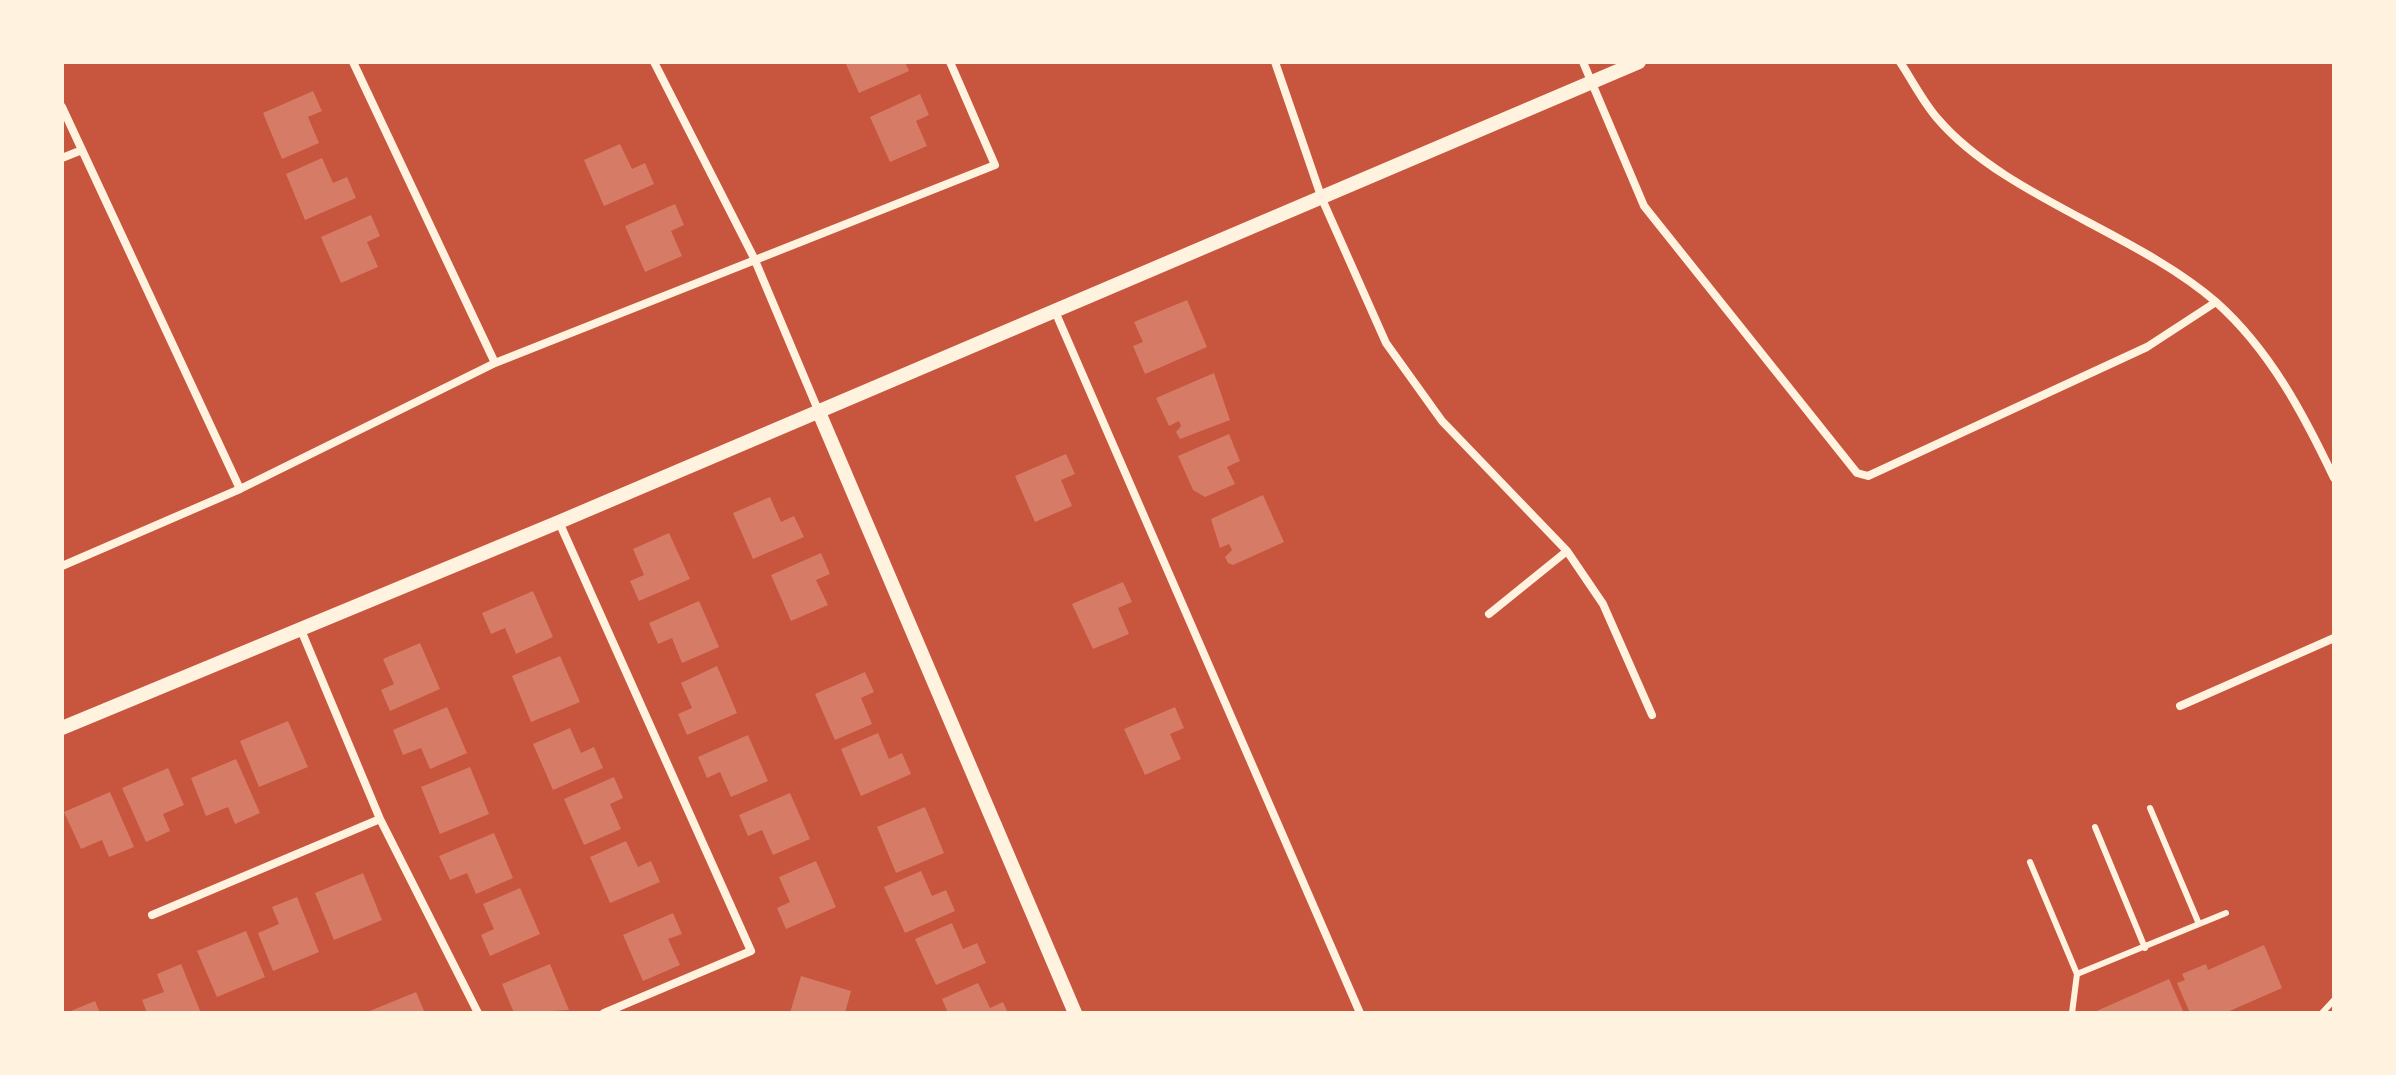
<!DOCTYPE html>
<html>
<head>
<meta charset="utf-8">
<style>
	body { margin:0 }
	#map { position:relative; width:2396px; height:1075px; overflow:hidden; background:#c8553d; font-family:Lato,sans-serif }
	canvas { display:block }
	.frame { position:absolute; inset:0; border:64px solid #fff3e0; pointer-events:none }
</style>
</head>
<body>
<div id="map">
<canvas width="2396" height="1075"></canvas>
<div class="frame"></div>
</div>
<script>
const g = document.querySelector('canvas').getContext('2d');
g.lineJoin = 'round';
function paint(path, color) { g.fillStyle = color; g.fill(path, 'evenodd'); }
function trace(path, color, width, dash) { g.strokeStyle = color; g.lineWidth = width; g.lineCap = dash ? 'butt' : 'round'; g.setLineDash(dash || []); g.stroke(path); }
const building = new Path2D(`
	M845,62H905L909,71L859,93Z
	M313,91L322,111L308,117L319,143L282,159L263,113Z
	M920,94L929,115L916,121L927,146L890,162L870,117Z
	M620,144L632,169L645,163L654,184L604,206L584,160Z
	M322,158L333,183L347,177L356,198L305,220L286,174Z
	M675,204L684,225L671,231L682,256L645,272L625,226Z
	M371,215L380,236L367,242L378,267L341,283L321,237Z
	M1187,300L1207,347L1145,374L1133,346L1143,342L1134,322Z
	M1214,373L1230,420L1180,439L1176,432L1181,426L1179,421L1169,426L1156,398Z
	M1229,434L1240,461L1227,467L1235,484L1205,497L1193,490L1178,456Z
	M1066,454L1075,474L1061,480L1072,506L1035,522L1015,476Z
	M1263,495L1284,542L1233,565L1228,563L1225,557L1232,550L1229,544L1220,548L1211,519Z
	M770,497L781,522L794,516L804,537L753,559L733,513Z
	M669,533L690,579L639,601L630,581L644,575L633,549Z
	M821,553L830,574L816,580L828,605L791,621L771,575Z
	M1123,582L1132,602L1118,608L1129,634L1093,649L1072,604Z
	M533,591L553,637L516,654L505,628L491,634L482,613Z
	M699,601L719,647L682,663L672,638L658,644L649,623Z
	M420,643L440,689L390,711L381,690L394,684L383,659Z
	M560,656L580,702L531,722L512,676Z
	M717,666L737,713L687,735L678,714L692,708L681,683Z
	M865,672L874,692L861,698L872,724L835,740L815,694Z
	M447,707L467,753L430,769L421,748L403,755L393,730Z
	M1175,707L1184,728L1170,734L1181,759L1145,775L1124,729Z
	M288,721L308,767L259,787L240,741Z
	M570,728L581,753L594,747L603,768L553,790L533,744Z
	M878,733L889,759L902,753L911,774L861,796L841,749Z
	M748,735L768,781L731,797L720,772L707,778L698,757Z
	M236,759L260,813L235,824L228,807L206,816L191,778Z
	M470,767L489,814L440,834L421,787Z
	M168,768L184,805L163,814L170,831L146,842L122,788Z
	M614,777L623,798L610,804L621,829L584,845L564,799Z
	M110,792L134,847L109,857L102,840L81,849L64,812Z
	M790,793L810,839L773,855L762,830L748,836L739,815Z
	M925,807L944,853L896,873L877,827Z
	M494,833L513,878L476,894L467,873L450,880L439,856Z
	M626,841L638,867L651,861L660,882L610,903L590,857Z
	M816,861L836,907L786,929L777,908L790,902L779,877Z
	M921,871L932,896L946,890L955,911L905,933L884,887Z
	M363,873L382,920L334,940L315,893Z
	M520,888L540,934L490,956L481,935L494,929L483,904Z
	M297,897L319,952L273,971L258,933L279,924L272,907Z
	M673,913L682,934L668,939L680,965L643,981L623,935Z
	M952,923L963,949L977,943L986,963L936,985L915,939Z
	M246,931L265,977L217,997L197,951Z
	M2264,945L2282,988L2225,1013H2190L2177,983L2185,980L2182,974L2206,964L2208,970Z
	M181,964L201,1013H147L142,1000L164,992L157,974Z
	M550,964L569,1010L514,1013L502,984Z
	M801,976L851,991L845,1013H790Z
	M2169,979L2184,1013H2092Z
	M978,983L990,1008L1003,1002L1008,1013H948L942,999Z
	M416,992L425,1013H365Z
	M95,1001L100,1013H66Z`);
const service = new Path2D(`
	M2150,808L2199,924
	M2095,827L2145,948
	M2030,862L2077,974
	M2072,1013L2077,974L2226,913
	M2322,1013L2334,1000`);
const minor = new Path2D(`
	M353,62L495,363
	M654,62L754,258L818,410
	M1275,62L1322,199L1386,343L1442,421L1567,551L1603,604L1652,715
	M1583,62L1644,206L1857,473L1868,476L2147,347L2216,302
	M1900,62C1912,80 1923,102 1937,118C2003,196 2137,233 2216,302C2270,350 2304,415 2334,478
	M62,107L240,489
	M62,158L82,150
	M1054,309L1360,1013
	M559,522L751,951L604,1013
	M62,566L240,489L495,363L995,165L950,62
	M1489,614L1567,551
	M301,630L380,819L478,1013
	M2180,706L2334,638
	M152,915L380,819`);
const tertiary = new Path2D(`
	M818,410L1075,1013
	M62,728L559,522L1639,62`);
paint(building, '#d67c66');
trace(service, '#fff3e0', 6);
trace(minor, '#fff3e0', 8);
trace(tertiary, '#fff3e0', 14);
</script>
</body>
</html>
